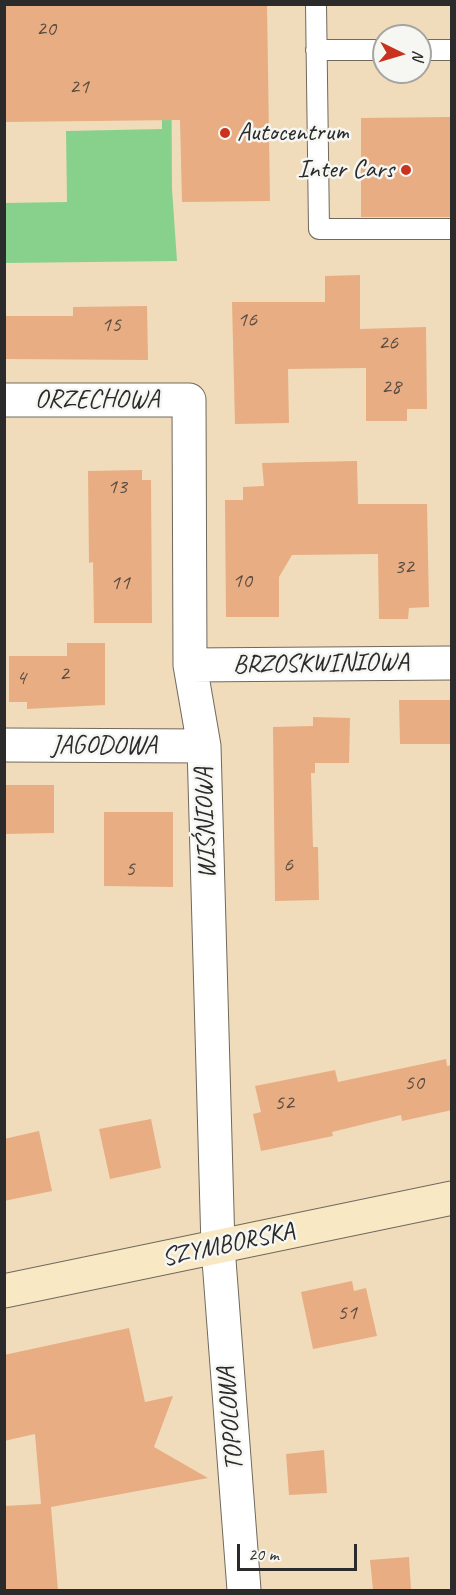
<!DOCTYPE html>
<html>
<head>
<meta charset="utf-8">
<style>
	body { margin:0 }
	#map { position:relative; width:456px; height:1595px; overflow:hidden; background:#f0dcbb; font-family:Caveat,sans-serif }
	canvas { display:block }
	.frame { position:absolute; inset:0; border:6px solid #2b2b2b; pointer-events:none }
	.north { position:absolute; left:372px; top:24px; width:60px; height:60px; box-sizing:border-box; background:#f6f6f2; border:2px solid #a5a5a2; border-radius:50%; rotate:95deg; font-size:16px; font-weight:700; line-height:24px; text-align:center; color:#2b2b2b }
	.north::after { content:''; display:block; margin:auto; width:21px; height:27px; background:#c8321e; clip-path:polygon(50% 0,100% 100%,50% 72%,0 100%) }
	.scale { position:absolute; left:237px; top:1544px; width:120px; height:27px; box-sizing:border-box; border:3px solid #2b2b2b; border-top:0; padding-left:8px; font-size:18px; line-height:21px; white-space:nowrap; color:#2b2b2b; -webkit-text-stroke:4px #f6f6f2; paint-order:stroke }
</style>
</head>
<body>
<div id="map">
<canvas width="456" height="1595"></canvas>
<div class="frame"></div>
<div class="north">N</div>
<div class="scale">20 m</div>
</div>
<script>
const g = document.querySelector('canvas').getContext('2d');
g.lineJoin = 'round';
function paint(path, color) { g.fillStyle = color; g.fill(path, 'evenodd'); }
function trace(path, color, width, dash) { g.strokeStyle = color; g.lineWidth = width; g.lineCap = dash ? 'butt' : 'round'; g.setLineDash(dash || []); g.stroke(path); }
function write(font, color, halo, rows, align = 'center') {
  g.font = font + ' Caveat,sans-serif'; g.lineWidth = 5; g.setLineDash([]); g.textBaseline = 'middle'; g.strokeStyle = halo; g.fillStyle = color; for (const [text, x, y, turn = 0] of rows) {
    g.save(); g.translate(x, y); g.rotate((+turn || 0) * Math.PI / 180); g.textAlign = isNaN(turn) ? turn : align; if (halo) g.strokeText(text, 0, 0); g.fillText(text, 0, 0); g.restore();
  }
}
const green = new Path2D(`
	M161,5H171L172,189L177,261L5,263L4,203L67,202L66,131L162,129Z`);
const building = new Path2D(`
	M4,4H267L270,201L182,202L180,120L4,122Z
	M452,117V217H361V118Z
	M360,275V329L426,327L427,409H407V421H366V368L288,369L289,423L235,424L232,302H325V276Z
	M147,306L148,360L4,359V316H73V307Z
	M357,461L358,504H427L429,607L409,608L408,619H379L378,554L292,555L279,577V617H226L225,500H243V487L264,486L262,463Z
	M142,470V480H151L152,623H94L93,562L89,563L88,471Z
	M67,643H105V705L27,709V702H9V656H67Z
	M399,700H452V744H400Z
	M313,717L350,718L349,763H315V773H311L313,847H318L319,900L275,901L273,727L313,726Z
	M4,785H54V833L4,834Z
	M104,812H173V887L104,886Z
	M446,1059L447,1066L452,1065V1110L402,1121L401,1115L332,1132L333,1136L261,1151L253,1114L261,1112L255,1086L335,1070L338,1082Z
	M151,1119L161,1168L110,1179L99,1129Z
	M39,1131L52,1191L4,1201V1139Z
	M352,1281L354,1291L366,1288L377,1336L313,1349L301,1292Z
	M129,1328L145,1402L173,1396L154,1447L208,1478L51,1507L58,1590H4V1506L41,1504L35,1434L4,1441V1355Z
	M324,1450L327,1493L289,1495L286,1454Z
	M409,1557L411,1590H373L370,1560Z`);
const lane = new Path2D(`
	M316,4L319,229H452
	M316,50H384
	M420,50H452`);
const street = new Path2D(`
	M4,400H189L190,665L204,746L218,1247L244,1590
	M190,665L452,663
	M4,745L204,746`);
const secondary = new Path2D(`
	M4,1291L452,1198`);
const markers = [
	[225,133,6,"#c8321e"],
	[406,170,6,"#c8321e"]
];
const numberNames = [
	["20",46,29],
	["21",79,87],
	["16",247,320],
	["15",111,325],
	["26",388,343],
	["28",391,387],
	["13",117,487],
	["32",404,567],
	["10",242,581],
	["11",120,583],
	["2",64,674],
	["4",21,678],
	["6",288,865],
	["5",130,869],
	["50",414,1083],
	["52",284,1103],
	["51",347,1313]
];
const poiNames = [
	["Autocentrum",237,133],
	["Inter Cars",394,170,"right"]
];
const streetNames = [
	["ORZECHOWA",97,400],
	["BRZOSKWINIOWA",321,664,-1],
	["JAGODOWA",104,746],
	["WIŚNIOWA",206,823,-92],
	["SZYMBORSKA",228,1245,-12],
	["TOPOLOWA",231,1419,-95]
];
paint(green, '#88d18d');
paint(building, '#e8ad83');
trace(lane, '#70695d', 22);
trace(street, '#70695d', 35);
trace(secondary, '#70695d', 35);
trace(lane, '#fff', 20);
trace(street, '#fff', 33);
trace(secondary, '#f8e8c3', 33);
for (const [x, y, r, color] of markers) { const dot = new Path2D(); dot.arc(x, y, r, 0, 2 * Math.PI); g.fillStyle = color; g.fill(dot); trace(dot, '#f6f6f2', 2); }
write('22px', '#5a4c41', null, numberNames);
write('26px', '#2b2b2b', '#f6f6f2', poiNames, 'left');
write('26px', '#2b2b2b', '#f6f6f2', streetNames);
</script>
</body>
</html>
